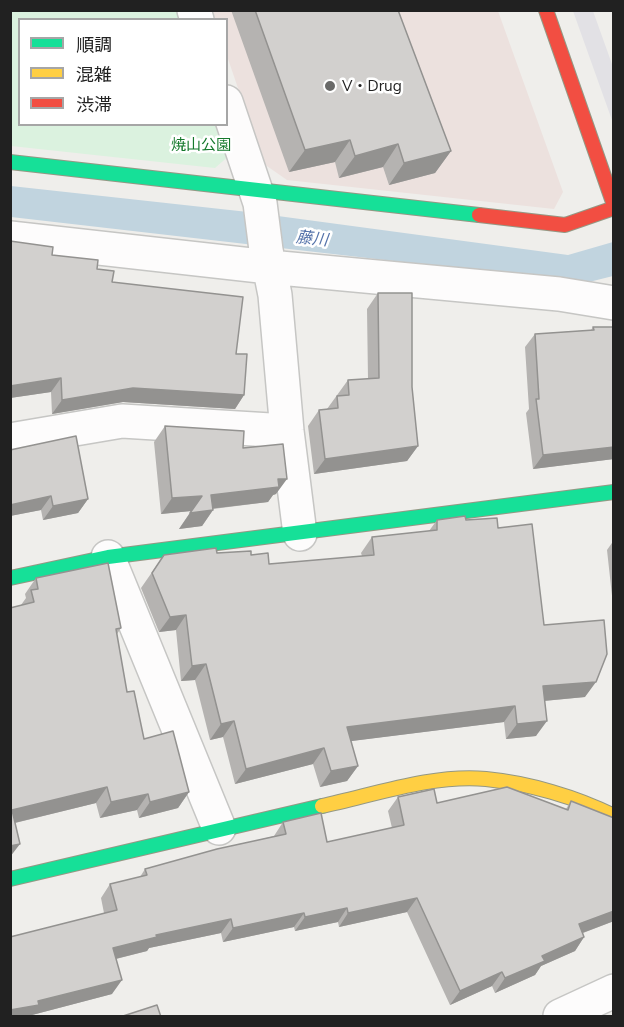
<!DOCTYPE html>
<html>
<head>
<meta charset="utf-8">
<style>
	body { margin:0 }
	#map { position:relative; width:624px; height:1027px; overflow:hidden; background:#efeeeb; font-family:Mulish,"Noto Sans JP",sans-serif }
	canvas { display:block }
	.frame { position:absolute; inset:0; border:12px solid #212121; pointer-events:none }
	.legend { position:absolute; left:18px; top:18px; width:210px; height:108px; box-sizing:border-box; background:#fff; border:2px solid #a6a6a6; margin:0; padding:8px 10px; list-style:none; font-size:18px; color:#212121 }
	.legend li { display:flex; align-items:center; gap:12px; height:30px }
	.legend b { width:30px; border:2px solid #a6a6a6 }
</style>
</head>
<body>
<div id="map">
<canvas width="624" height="1027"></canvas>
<div class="frame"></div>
<ul class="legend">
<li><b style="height:8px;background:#16e098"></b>順調</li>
<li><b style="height:8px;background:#ffcf43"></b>混雑</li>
<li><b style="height:8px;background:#f24e42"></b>渋滞</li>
</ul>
</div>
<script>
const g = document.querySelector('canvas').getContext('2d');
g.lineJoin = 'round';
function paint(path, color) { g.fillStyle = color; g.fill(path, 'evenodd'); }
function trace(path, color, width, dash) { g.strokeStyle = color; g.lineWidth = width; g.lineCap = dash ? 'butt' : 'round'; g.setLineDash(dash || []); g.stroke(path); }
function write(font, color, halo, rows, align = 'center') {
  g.font = font + ' Mulish,"Noto Sans JP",sans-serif'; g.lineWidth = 5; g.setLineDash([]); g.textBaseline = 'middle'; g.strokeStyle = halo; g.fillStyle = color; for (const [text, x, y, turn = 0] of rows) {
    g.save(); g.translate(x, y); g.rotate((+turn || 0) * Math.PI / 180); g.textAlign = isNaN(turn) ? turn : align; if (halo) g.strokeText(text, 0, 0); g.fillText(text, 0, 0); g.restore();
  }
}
const commercial = new Path2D(`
	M211,11H498L563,192L554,209L287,180L264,164L227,56L226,20L214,19Z`);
const park = new Path2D(`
	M179,10L182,19L20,20V124L220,125L231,154L215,168L11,146V11Z`);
const plaza = new Path2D(`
	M573,11H593L613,67V123Z`);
const water = new Path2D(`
	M11,186L248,212L568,255L613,242V276L585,283L11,217Z`);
const street = new Path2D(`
	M194,10L197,20
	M226,102L260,203L266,250L275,295L287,431L300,534
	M10,238L269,267L559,294L614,303
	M10,440L122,421L287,431
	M108,557L219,828
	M560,1016L614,991`);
const fast = new Path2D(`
	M10,162L479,215
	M10,578L108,557L614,492
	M10,879L322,806`);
const slow = new Path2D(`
	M322,806C374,795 432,774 486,779C528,783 576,797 614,816`);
const jam = new Path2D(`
	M546,10L614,205
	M479,215L565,225L614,208`);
const wall = new Path2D(`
	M231,10H398L451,151L435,173L389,185L383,167L339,178L335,162L289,172Z
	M10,241L97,269L112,282L236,354L244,395L235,409L123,402L52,414L51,392L10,398Z
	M378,293L412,387L418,446L407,461L314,474L308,426L319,410L327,409L348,380L368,379L367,309Z
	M593,327L614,459L533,469L526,413L529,409L525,347L535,334L591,330Z
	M165,426L243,448L276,494L273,495L268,502L213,509V510L202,526L179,529L191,511L161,514L154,442Z
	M10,450L88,499L78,513L43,520L41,510L10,516Z
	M437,520H466L498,528L544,625L585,697L544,701L536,736L506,739L504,722L351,741L358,766L347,781L320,787L313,764L235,784L223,737L210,740L195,680L181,681L176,630L159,632L141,588L164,555L217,553L251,555L269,564L362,556L361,553L372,537L429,531Z
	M614,540V614L607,550Z
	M36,578L121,628L117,634L127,692L144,739L189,792L178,808L139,818L137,810L100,818L96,803L15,823L21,605L26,598L25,594Z
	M398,797L437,803L566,809L571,801L614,818V921L583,933L584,937L575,951L541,966L535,975L495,993L492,986L450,1005L407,912L339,927L338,922L295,931L294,927L223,942L221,933L149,948L147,951L116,959L112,994L32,1015L31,1017H10L104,913L101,898L110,884L140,877L145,869L274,836L283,822L327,842L392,828L388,811Z`);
const shadedWall = new Path2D(`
	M350,140L335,162L289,172L305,150Z
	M398,144L383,167L339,178L355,156Z
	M451,151L435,173L389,185L404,163Z
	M61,378L51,392L10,398V386Z
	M133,388L244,395L235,409L123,402L52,414L62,400Z
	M418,446L407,461L314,474L325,459Z
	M614,447V459L533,469L543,455Z
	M278,479H287L276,494L273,495L268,502L200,510L211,495Z
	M51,496L41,510L10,516V505Z
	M202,496L191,511L161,514L172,498Z
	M88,499L78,513L43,520L53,506Z
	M213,510L202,526L179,529L190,513Z
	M186,615L176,630L159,632L170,617Z
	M206,664L195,680L181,681L192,666Z
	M596,682L585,697L532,702L543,686Z
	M515,706L504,722L336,743L347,727Z
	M234,721L223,737L210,740L221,724Z
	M547,721L536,736L506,739L517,724Z
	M324,748L313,764L235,784L246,769Z
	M358,766L347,781L320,787L331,771Z
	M107,787L96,803L10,824L12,810Z
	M189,792L178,808L139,818L150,802Z
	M148,794L137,810L100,818L111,802Z
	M20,844L10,857V846Z
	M417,898L407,912L339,927L348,913Z
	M347,908L338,922L295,931L305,917Z
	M614,911V921L569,938L579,924Z
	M304,913L294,927L223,942L233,928Z
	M231,919L221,933L149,948L147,951L103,962L113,948L156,935Z
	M584,937L575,951L541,966L535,975L495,993L505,978L542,956Z
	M502,972L492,986L450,1005L460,991Z
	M122,980L112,994L32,1015L31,1017H10V1010L38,1001Z`);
const building = new Path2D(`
	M255,10H398L451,151L404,163L398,144L355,156L350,140L305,150Z
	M10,241L53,247L52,255L98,260L97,269L114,271L112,282L243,297L236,354H247L244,395L133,388L62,400L61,378L10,386Z
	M378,293H412V387L418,446L325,459L319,410L338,408L337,396L349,395L348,380L379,378Z
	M593,327H614V447L543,455L536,399H539L535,334L594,330Z
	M165,426L244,431L243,448L283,444L287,479H278L279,487L211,495L213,510L190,513L202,496L172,498Z
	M76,436L88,499L53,506L51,496L10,505V450Z
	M465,516L466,520L497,518L498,528L532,524L544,625L604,620L607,654L596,682L543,686L547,721L517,724L515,706L347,727L358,766L331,771L324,748L246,769L234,721L221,724L206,664L192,666L186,615L170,617L152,573L164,555L216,548L217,553L251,551V555L268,553L269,564L374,555L372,537L437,530V520Z
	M108,563L121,628L116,629L127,692L134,691L144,739L173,731L189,792L150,802L148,794L111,802L107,787L12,810L20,844L10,846V608L34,602L31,590L38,589L36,578Z
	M507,787L568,810L571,801L614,818V911L579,924L584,937L542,956L545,961L505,978L502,972L460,991L417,898L348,913L347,908L305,917L304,913L233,928L231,919L156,935L157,937L113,948L122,980L38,1001L39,1005L10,1010V937L117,910L110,884L147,875L145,869L217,849L286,834L283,822L321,813L327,842L404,825L398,797L434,789L437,803Z
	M157,1005L161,1017H120Z`);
const markers = [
	[330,86,6,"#696968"]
];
const poiNames = [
	["V・Drug",342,86]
];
const parkNames = [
	["焼山公園",201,145]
];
const waterNames = [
	["藤川",312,239,6]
];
paint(commercial, '#ece1de');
paint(park, '#dbf2df');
paint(plaza, '#e2e1e5');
paint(water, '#c1d4df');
trace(street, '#c6c6c4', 36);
trace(fast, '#949884', 16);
trace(slow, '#949884', 16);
trace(jam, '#949884', 16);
trace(street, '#fdfcfc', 33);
trace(fast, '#16e098', 14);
trace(slow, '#ffcf43', 14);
trace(jam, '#f24e42', 14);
paint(wall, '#b5b3b1');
paint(shadedWall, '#939290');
paint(building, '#d2d0ce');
trace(building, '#939290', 1.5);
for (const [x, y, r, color] of markers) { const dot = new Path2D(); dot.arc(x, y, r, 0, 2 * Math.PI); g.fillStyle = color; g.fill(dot); trace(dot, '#fff', 2); }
write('15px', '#212121', '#fff', poiNames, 'left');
write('15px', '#16792d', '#fff', parkNames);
write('italic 16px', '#5573aa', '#fff', waterNames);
</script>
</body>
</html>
